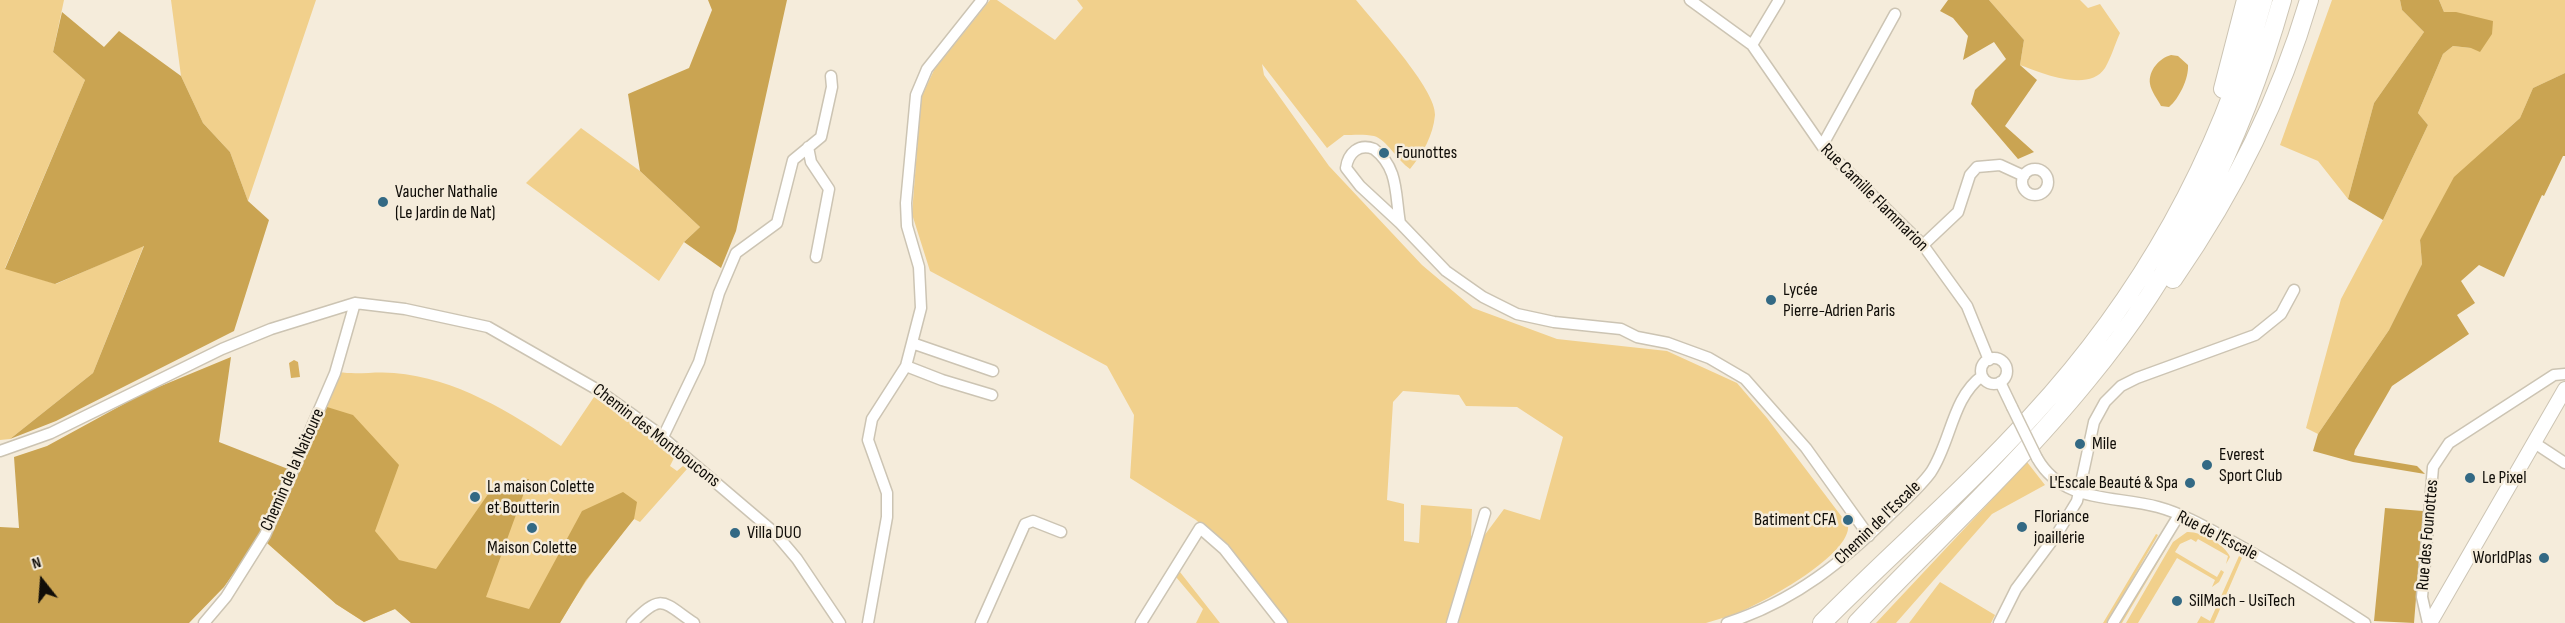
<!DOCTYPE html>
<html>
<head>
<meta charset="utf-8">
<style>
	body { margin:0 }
	#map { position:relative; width:2565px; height:623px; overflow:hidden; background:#f5ecdb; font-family:"Sofia Sans Condensed",sans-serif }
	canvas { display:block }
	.north { position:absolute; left:12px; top:551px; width:60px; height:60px; -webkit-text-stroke:4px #f5ecdb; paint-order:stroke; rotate:343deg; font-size:16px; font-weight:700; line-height:24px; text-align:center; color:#100d08 }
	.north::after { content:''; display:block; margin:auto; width:21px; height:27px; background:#100d08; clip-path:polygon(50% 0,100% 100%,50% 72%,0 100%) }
</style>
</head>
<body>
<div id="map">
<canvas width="2565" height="623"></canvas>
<div class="north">N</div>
</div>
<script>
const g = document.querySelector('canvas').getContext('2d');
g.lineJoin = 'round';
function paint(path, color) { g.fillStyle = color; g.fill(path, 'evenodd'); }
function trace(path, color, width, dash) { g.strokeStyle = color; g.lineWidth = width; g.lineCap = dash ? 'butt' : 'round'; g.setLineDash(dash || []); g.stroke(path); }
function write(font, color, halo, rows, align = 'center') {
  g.font = font + ' "Sofia Sans Condensed",sans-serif'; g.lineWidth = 5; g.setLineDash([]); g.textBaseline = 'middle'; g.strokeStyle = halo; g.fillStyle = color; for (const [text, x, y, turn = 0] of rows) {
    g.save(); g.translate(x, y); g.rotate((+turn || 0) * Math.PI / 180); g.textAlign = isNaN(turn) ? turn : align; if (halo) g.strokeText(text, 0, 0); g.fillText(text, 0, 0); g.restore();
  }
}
const green = new Path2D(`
	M0,0H64L53,52L85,80L5,268L56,284L144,245L93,373L10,439L0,440Z
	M171,0H316L248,201L230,152L203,123L181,76Z
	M990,0H997L1055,40L1083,8L1077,0H1356C1373,21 1437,90 1435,115C1433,136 1423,153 1410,169C1398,161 1386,139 1374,136C1365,134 1353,135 1344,135L1327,148L1262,64L1264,75L1329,166L1422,265L1473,308L1557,339L1667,351L1737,383L1767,418L1848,525C1852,554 1766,601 1742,611C1731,616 1718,619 1706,623H1456L1481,540L1504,509L1540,520L1563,437L1517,407L1466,406L1459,395L1403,391L1393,402L1387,500L1404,504V541L1419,543L1421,505L1472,509L1471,536L1474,537L1449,623H1287L1230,551L1196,520L1130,478L1134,415L1107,366L930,271L912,214L921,98L934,70Z
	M1989,0H2080L2088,8L2100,4L2120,33C2115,44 2111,58 2105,68C2089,93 2041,73 2020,65L2024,40Z
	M2332,0H2400L2402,10L2424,32L2374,103L2348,199L2318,161L2280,145Z
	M2439,0H2565V73L2533,88L2520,118L2502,134L2420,240L2422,264L2389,330L2318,434L2306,428L2341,299L2383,220L2428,125L2418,113L2443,54L2453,46L2471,48L2456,12H2444Z
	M581,128L640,171L700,227L684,242L659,281L526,183Z
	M339,372C357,375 376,371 394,373C456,378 510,412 561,446L594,397C622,416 650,435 674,458L670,466L677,471L683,466L687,469L640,522L634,519C606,552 582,585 560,623H411L395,609L364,622L336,604L267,543L327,407Z
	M2027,462L2045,485L1992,514L1896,623H1876Z
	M2187,532C2200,531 2226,545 2230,557L2226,564L2228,556L2198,539L2196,542L2191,539L2180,544L2175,552L2217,577L2221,570L2224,572L2219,582L2212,587L2215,580L2177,558L2138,623H2126L2173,542Z
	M2156,534L2158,535L2107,623H2103Z
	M2167,540L2170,542L2122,623H2118Z
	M2239,556L2242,558L2214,623H2197L2201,616L2210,621Z
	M1180,572L1220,623H1196L1203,609L1176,577Z
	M1940,582L1995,615L1991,623H1909Z`);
const forest = new Path2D(`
	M708,0H787L736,231L721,268L684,242L700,227L640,171L628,94L689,68L712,10Z
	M1948,0H1989L2024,40L2020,65L2037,80L2005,126L2034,152L2018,159L1971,104L1975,90L2006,59L1994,42L1963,60L1968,36L1953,18L1940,11Z
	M2400,0H2439L2444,12H2456L2493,21L2492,34L2480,52L2471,48L2453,46L2443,54L2418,113L2428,125L2383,220L2348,199L2374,103L2424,32L2402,10Z
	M62,12L104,47L119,31L181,76L203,123L230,152L248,201L269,220L234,331L56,421L10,439L93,373L144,246L55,284L5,269L85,80L53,52Z
	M2565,73V156H2563L2544,196L2542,195L2504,277L2479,265L2461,281L2475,303L2457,315L2469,334L2392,386L2355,450L2354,455L2358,456L2417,466L2425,474L2353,462L2313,451L2318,434L2389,330L2422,264L2420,240L2454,177L2520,118L2533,88Z
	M231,357L219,442L288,469L259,537L224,587L189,623H0V527L19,528L14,457L47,446L144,393Z
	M327,407L353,415L399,465L375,531L399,560L436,569L493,487L529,479L486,597L529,609L582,511L623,492L637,502L634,519L586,580L560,623H411L395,609L364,622L336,604L267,543Z
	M2385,508L2423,511L2414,623L2374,621Z`);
const water = new Path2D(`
	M2171,55L2178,56L2188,65C2189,78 2179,99 2169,107L2161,106C2158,100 2151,91 2150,84C2148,70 2160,58 2171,55Z
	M294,360L298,362L300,377L291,378L289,363Z`);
const minor = new Path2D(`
	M1690,0L1752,45L1822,146L1923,245L1967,306L1989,360
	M1752,45L1779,0
	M1822,146L1895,14
	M808,147L811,162L829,189L816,257
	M2022 182a13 13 0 1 1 26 0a13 13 0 1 1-26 0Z
	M1400,223C1395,195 1399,168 1374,149C1359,143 1348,153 1346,168L1360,186L1400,223L1446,271L1483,297L1517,314L1554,322L1621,329L1637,337L1668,343L1709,358L1745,379L1806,448L1869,536
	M1923,245L1958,212L1970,175L1977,167L2000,165L2024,176
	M912,343L993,371
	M1981 371a13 13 0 1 1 26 0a13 13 0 1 1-26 0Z
	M906,366L942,380L992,395
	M2000,382L2012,407
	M663,437L699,362L719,293L736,253L777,223L793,160L821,137L832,87L831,76
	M2533,442L2565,463
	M0,451L51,433L222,349L271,329L355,303L405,309L488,327L598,390L654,430L775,533L797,559L840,623
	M2037,458C2063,504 2114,495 2158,507C2184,514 2209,529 2233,542C2278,567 2322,595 2365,623
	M204,623L226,597L265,535L335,373L355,303
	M632,623C662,592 663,602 694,623
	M868,623L887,517V493L868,440L872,419L906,366L921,308L919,267L907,226L906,203L916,95L927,69L982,0
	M981,623L1025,524L1033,521L1061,532
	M1141,623L1200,528L1224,549L1282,623
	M1452,623L1485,513
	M1727,623C1795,601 1844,561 1893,512C1906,499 1921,486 1931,472C1951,442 1952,398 1982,376
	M1999,623L2016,589L2057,534L2077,501L2094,422L2105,402L2121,386L2137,378L2255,335L2281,314L2294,290
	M2113,623L2179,515
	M2428,623L2422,597L2433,467L2449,443L2554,375L2565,374`);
const tertiary = new Path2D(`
	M2430,623L2565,389`);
const trunk = new Path2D(`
	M2223,89L2246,0
	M2173,279C2232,194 2280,99 2309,0
	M1822,623C1891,553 1966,489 2032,416C2142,297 2220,156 2263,0
	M1857,623C1933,543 2018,465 2087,380C2179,269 2243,138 2282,0`);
const minorBridge = new Path2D(`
	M2012,407L2037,458`);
const markers = [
	[1384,153,6,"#336984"],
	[383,202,6,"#336984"],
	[1771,300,6,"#336984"],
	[2080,444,6,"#336984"],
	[2207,465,6,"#336984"],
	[2470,478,6,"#336984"],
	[2190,483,6,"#336984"],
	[475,497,6,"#336984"],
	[1848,520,6,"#336984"],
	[2022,527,6,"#336984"],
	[532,528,6,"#336984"],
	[735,533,6,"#336984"],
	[2544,558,6,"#336984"],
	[2177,601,6,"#336984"]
];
const poiNames = [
	["Founottes",1396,153],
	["Vaucher Nathalie",395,192],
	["(Le Jardin de Nat)",395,213],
	["Lycée",1783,290],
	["Pierre-Adrien Paris",1783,311],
	["Mile",2092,444],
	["Everest",2219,455],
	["Sport Club",2219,476],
	["Le Pixel",2482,478],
	["L'Escale Beauté & Spa",2178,483,"right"],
	["La maison Colette",487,487],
	["et Boutterin",487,508],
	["Floriance",2034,517],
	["joaillerie",2034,538],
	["Batiment CFA",1836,520,"right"],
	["Villa DUO",747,533],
	["Maison Colette",532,548,"center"],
	["WorldPlas",2532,558,"right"],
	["SilMach - UsiTech",2189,601]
];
const streetNames = [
	["Rue Camille Flammarion",1874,198,45],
	["Chemin des Montboucons",656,436,38],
	["Chemin de la Naitoure",293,470,-66],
	["Chemin de l'Escale",1878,523,-44],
	["Rue des Founottes",2428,535,-85],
	["Rue de l'Escale",2217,536,27]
];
paint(green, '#f1d08c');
paint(forest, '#caa452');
paint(water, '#d7b05f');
trace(minor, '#ccc4b3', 13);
trace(tertiary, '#ccc4b3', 16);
trace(trunk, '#ccc4b3', 20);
trace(minor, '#fff', 10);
trace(tertiary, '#fff', 14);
trace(trunk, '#fff', 18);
trace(minorBridge, '#ccc4b3', 13, []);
trace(minorBridge, '#fff', 10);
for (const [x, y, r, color] of markers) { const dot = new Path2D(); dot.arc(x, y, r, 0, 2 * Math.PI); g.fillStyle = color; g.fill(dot); trace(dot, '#f5ecdb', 2); }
write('18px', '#100d08', '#f5ecdb', poiNames, 'left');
write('18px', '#100d08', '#f5ecdb', streetNames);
</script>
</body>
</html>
